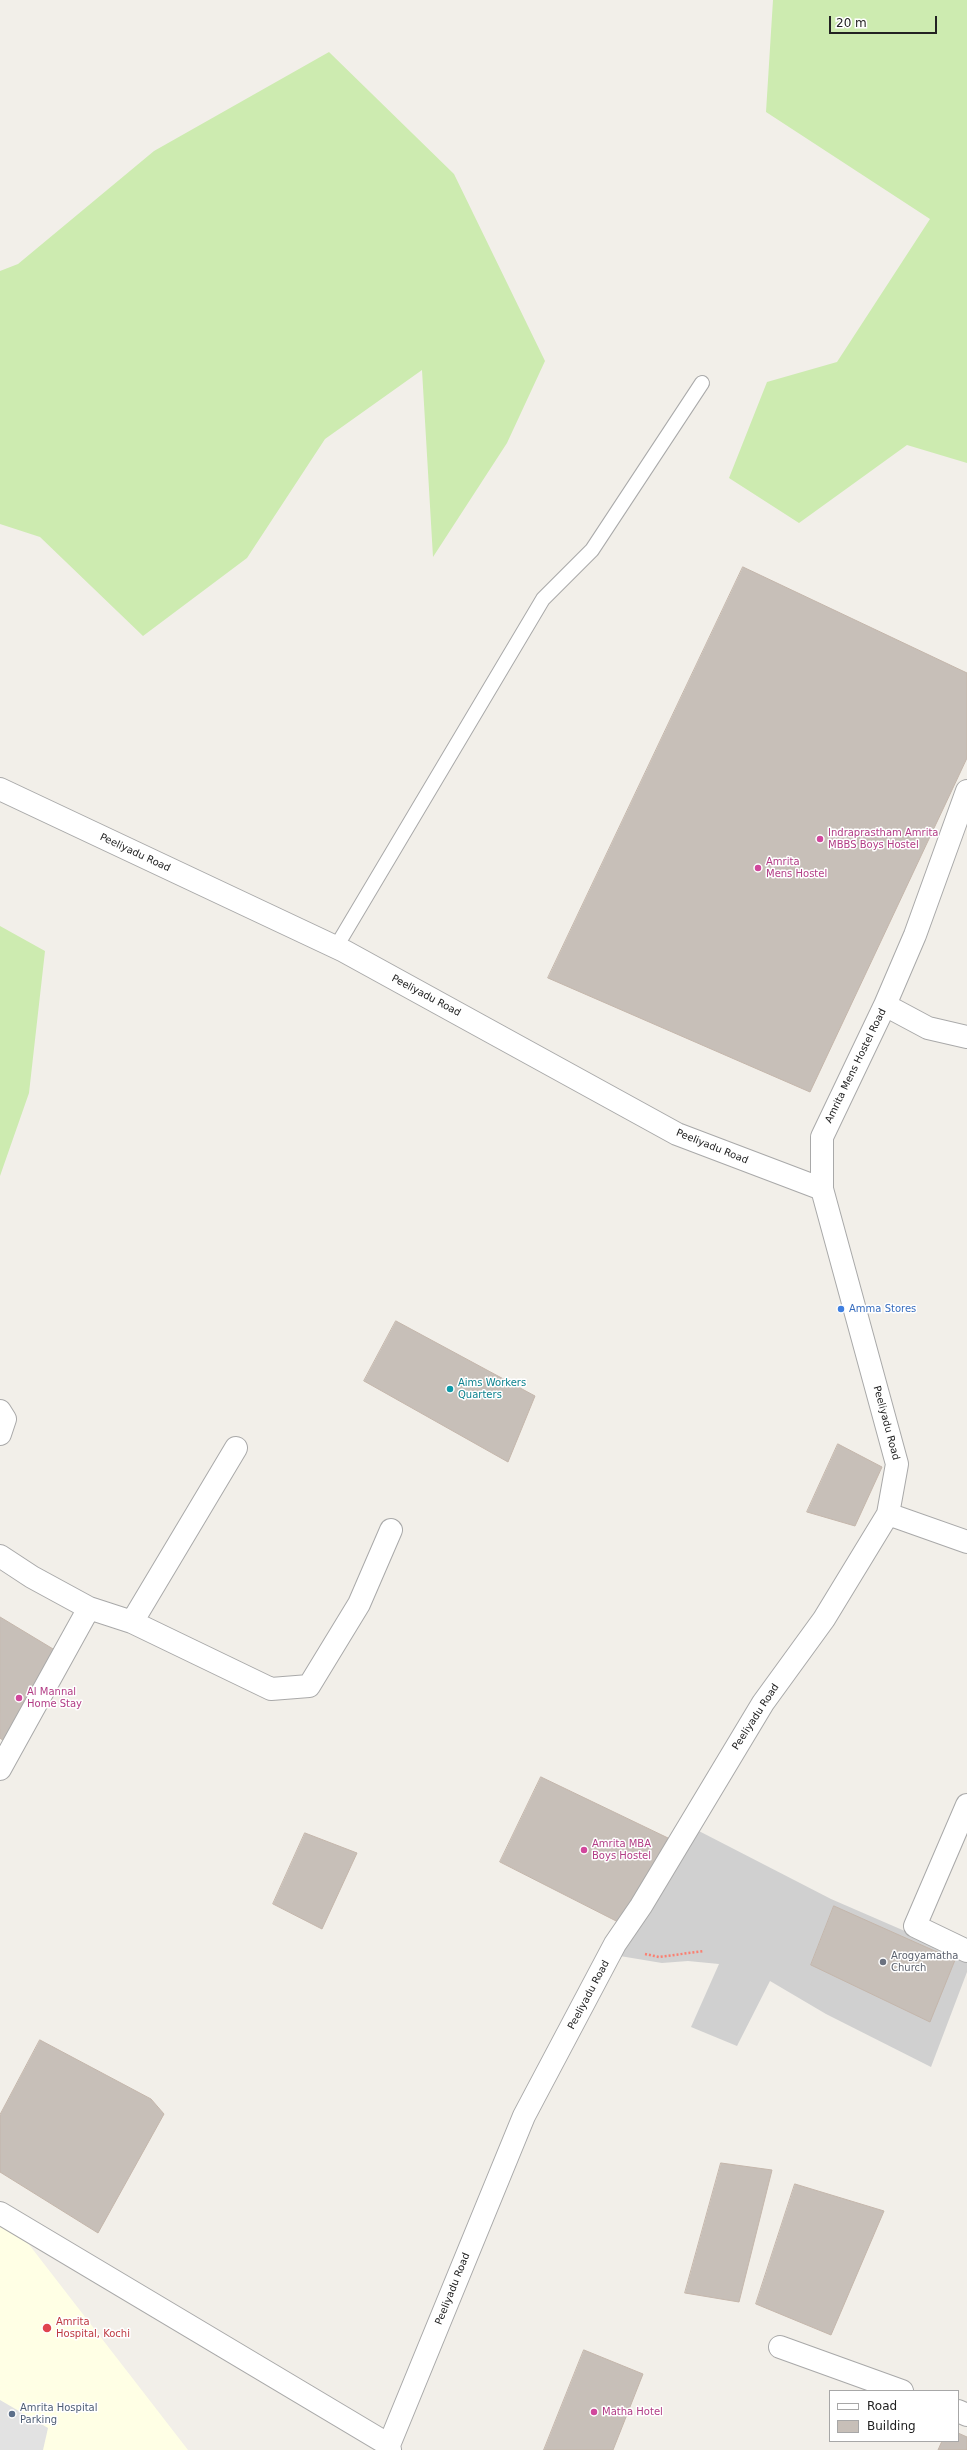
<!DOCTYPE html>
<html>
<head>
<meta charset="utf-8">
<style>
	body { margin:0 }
	#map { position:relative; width:967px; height:2450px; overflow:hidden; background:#f2efe9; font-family:"DejaVu Sans",sans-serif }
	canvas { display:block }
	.legend { position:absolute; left:829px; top:2390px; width:130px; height:52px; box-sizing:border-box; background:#fff; border:1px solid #a7a7a7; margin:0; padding:5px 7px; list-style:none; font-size:12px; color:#222 }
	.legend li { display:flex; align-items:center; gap:8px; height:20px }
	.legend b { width:20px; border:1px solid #a7a7a7 }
	.scale { position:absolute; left:829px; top:16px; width:108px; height:18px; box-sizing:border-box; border:2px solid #222; border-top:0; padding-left:5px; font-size:12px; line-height:14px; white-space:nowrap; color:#222; -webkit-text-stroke:3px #fff; paint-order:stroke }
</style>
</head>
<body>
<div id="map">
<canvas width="967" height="2450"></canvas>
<ul class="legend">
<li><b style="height:5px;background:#fff"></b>Road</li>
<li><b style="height:11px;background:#c7bfb8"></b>Building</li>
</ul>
<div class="scale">20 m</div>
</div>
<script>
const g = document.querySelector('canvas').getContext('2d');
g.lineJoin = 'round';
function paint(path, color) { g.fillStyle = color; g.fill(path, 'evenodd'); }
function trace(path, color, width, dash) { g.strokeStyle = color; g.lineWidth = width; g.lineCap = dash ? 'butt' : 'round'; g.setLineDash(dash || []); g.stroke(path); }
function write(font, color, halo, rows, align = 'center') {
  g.font = font + ' "DejaVu Sans",sans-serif'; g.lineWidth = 3; g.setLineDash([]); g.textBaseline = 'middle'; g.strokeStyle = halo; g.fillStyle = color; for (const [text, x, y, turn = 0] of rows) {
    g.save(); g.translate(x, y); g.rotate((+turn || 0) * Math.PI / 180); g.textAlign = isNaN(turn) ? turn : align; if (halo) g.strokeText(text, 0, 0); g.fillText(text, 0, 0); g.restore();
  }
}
const education = new Path2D(`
	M0,2207L188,2450H0Z`);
const religious = new Path2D(`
	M695,1829L831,1899L967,1958V1972L931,2067L826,2014L770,1981L737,2046L691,2027L719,1964L688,1961L662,1963L620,1956Z`);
const grass = new Path2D(`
	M773,0H967V463L907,445L799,523L729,478L767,382L837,362L930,219L766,112Z
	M329,52L454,174L545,361L507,443L433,557L422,370L325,439L247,558L143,636L40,537L0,524V271L18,264L154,151Z
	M0,926L45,951L29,1093L0,1176Z`);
const parking = new Path2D(`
	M0,2400L48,2428L43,2450H0Z`);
const building = new Path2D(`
	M743,567L967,673V758L810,1092L548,978Z
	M396,1321L535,1396L508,1462L364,1381Z
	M838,1444L882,1467L855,1526L807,1512Z
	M0,1617L68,1658L5,1742L0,1738Z
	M541,1777L668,1838L624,1925L500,1862Z
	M305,1833L357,1853L322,1929L273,1904Z
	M834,1906L955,1960L930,2022L811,1965Z
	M40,2040L151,2099L164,2114L98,2233L0,2172V2115Z
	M721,2163L772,2170L739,2302L685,2293Z
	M795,2184L884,2211L831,2335L756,2304Z
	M584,2350L643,2374L613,2450H544Z
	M958,2433L967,2437V2450H938L942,2441H958Z`);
const path = new Path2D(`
	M645,1954L659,1957L704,1951`);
const lane = new Path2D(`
	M336,947L543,599L592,550L702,383`);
const street = new Path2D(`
	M0,789L344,951L677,1134L822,1189L897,1464L888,1514L824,1619L763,1703L641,1906L615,1944L524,2116L389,2445L390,2450
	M885,1005L915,935L967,791
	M822,1189V1137L885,1005L928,1028L967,1037
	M0,1411L5,1419L0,1434
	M888,1514L967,1542
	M0,1556L32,1577L89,1608L132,1622L271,1689L309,1686L359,1604L391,1530
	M132,1622L236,1448
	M0,1769L89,1608
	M967,1805L915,1926L967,1951
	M0,2213L389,2445
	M780,2347L902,2391
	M958,2411L967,2415`);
const markers = [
	[820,839,4,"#d1479c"],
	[758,868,4,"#d1479c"],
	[841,1309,4,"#3f7fe0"],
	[450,1389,4,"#0f9aa8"],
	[19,1698,4,"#d1479c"],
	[584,1850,4,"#d1479c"],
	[883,1962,4,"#6b7280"],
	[47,2328,5,"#e0444e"],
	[594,2412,4,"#d1479c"],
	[12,2414,4,"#5c6f8a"]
];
const hotelNames = [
	["Indraprastham Amrita",828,833],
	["MBBS Boys Hostel",828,845],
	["Amrita",766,862],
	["Mens Hostel",766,874],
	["Al Mannal",27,1692],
	["Home Stay",27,1704],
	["Amrita MBA",592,1844],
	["Boys Hostel",592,1856],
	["Matha Hotel",602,2412]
];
const streetNames = [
	["Peeliyadu Road",135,853,25],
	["Peeliyadu Road",426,996,28],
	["Amrita Mens Hostel Road",856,1066,-64],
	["Peeliyadu Road",712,1147,22],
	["Peeliyadu Road",886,1423,75],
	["Peeliyadu Road",756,1717,-57],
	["Peeliyadu Road",589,1995,-62],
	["Peeliyadu Road",453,2289,-68]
];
const shopNames = [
	["Amma Stores",849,1309]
];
const cultureNames = [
	["Aims Workers",458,1383],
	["Quarters",458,1395]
];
const worshipNames = [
	["Arogyamatha",891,1956],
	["Church",891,1968]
];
const healthNames = [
	["Amrita",56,2322],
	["Hospital, Kochi",56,2334]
];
const serviceNames = [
	["Amrita Hospital",20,2408],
	["Parking",20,2420]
];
paint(education, '#ffffe5');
paint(religious, '#d0d0d0');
paint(grass, '#cdebb0');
paint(parking, '#e2e2e2');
paint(building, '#c7bfb8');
trace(building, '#c4b6ab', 1);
trace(lane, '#a9a9a9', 16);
trace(street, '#a9a9a9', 24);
trace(path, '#fa8072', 2.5, [2, 2]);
trace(lane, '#fff', 14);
trace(street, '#fff', 22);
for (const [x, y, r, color] of markers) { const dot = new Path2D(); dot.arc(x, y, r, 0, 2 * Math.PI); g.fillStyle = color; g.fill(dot); trace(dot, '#fff', 1.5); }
write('10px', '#b23c85', '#fff', hotelNames, 'left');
write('10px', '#222', '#fff', streetNames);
write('10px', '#366cbe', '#fff', shopNames, 'left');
write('10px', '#0d838f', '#fff', cultureNames, 'left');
write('10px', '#5b616d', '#fff', worshipNames, 'left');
write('10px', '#be3a42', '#fff', healthNames, 'left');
write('10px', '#4e5e75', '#fff', serviceNames, 'left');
</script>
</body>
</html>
